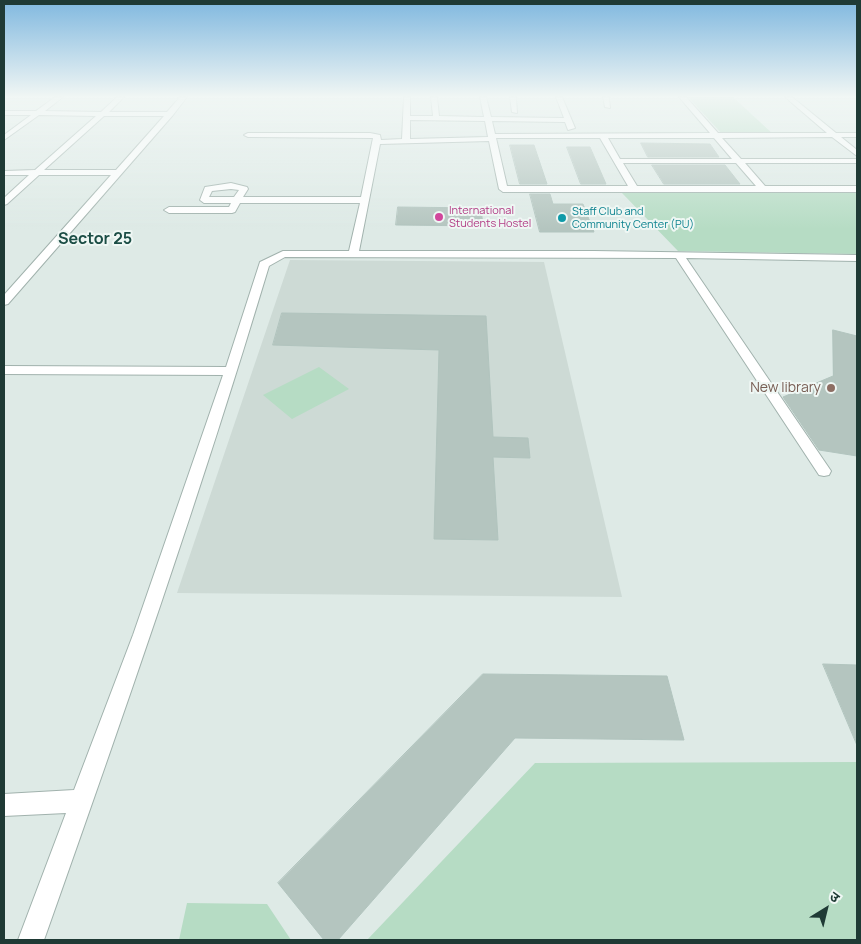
<!DOCTYPE html>
<html>
<head>
<meta charset="utf-8">
<style>
	body { margin:0 }
	#map { position:relative; width:861px; height:944px; overflow:hidden; background:#deeae6; font-family:Manrope,"Noto Sans Devanagari",sans-serif }
	canvas { display:block }
	.frame { position:absolute; inset:0; border:5px solid #1f3a35; pointer-events:none }
	.north { position:absolute; left:801px; top:884px; width:50px; height:50px; -webkit-text-stroke:4px #eff7f4; paint-order:stroke; rotate:36deg; font-size:14px; font-weight:700; line-height:20px; text-align:center; color:#1f3a35 }
	.north::after { content:''; display:block; margin:auto; width:18px; height:22px; background:#1f3a35; clip-path:polygon(50% 0,100% 100%,50% 72%,0 100%) }
</style>
</head>
<body>
<div id="map">
<canvas width="861" height="944"></canvas>
<div class="frame"></div>
<div class="north">उ</div>
</div>
<script>
const g = document.querySelector('canvas').getContext('2d');
g.lineJoin = 'round';
function paint(path, color) { g.fillStyle = color; g.fill(path, 'evenodd'); }
function trace(path, color, width, dash) { g.strokeStyle = color; g.lineWidth = width; g.lineCap = dash ? 'butt' : 'round'; g.setLineDash(dash || []); g.stroke(path); }
function write(font, color, halo, rows, align = 'center') {
  g.font = font + ' Manrope,sans-serif'; g.lineWidth = 4; g.setLineDash([]); g.textBaseline = 'middle'; g.strokeStyle = halo; g.fillStyle = color; for (const [text, x, y, turn = 0] of rows) {
    g.save(); g.translate(x, y); g.rotate((+turn || 0) * Math.PI / 180); g.textAlign = isNaN(turn) ? turn : align; if (halo) g.strokeText(text, 0, 0); g.fillText(text, 0, 0); g.restore();
  }
}
const built = new Path2D(`
	M290,260L544,262L622,597L177,593Z`);
const green = new Path2D(`
	M688,97H733L773,134H722Z
	M622,193H857V254L678,251Z
	M319,367L349,389L292,419L263,395Z
	M857,762V940H367L535,763Z
	M187,903L267,904L291,940H179Z`);
const building = new Path2D(`
	M641,143L710,144L719,157H648Z
	M510,145H534L547,184H520Z
	M567,147H590L606,184H581Z
	M652,165H725L740,184H664Z
	M530,194H550L553,204H583L594,232H540Z
	M398,207L481,208L483,226L396,225Z
	M282,313L486,316L493,437L528,438L530,458L493,457L498,540L434,539L439,350L273,345Z
	M833,330L857,336V456L819,450L783,397L833,376Z
	M823,664L857,665V745Z
	M483,674L667,676L684,740L515,738L338,940H324L278,883Z`);
const minor = new Path2D(`
	M55,97H63L45,111L101,112L117,97H124L109,112H167L180,97H187L173,115L8,304L4,305V295L111,175H39L7,204L4,205V198L29,175H4V171L35,170L96,116L39,115L4,140V135L31,115H4V111H36ZM104,116H164L116,170H44Z
	M404,97H410V116H433L431,97H437L439,116L484,117L480,97H486L491,117L564,118L556,97H562L575,128L568,130L565,122L492,121L495,134L710,133L679,97H686L718,133H827L785,97H792L836,133H857V137H841L857,150V156L832,137L722,138L741,159H857V163H745L765,186H857V192H503L499,189L489,141L380,144L359,251H594L857,255V261L686,258L831,471L829,475L824,476L819,475L676,258L285,257L269,266C201,493 123,717 44,940H18L66,813L4,816V794L74,790L133,635L223,375L4,374V366L226,367L260,262L283,251H349L360,203H240L235,212L232,213H169L164,210L169,207H229L231,203H204L200,200L205,187L231,183L247,187L248,189L243,197H361L373,138L248,137L244,135L248,133H370L380,135L381,140L402,139ZM410,120L485,121L488,137L410,139ZM496,138H600L628,186H507ZM608,138H714L732,159H620ZM623,163H736L756,186H637ZM231,189L239,190L234,197H209L212,191Z
	M510,97H516L517,113L512,112Z
	M603,97H609L610,108L605,107Z`);
const markers = [
	[439,217,5,"#d1479c"],
	[562,218,5,"#0f9aa8"],
	[831,388,5,"#8d6e63"]
];
const farHotelnames = [
	["International",449,211],
	["Students Hostel",449,224]
];
const farCulturenames = [
	["Staff Club and",572,212],
	["Community Center (PU)",572,225]
];
const educationNames = [
	["New library",821,388]
];
const farDistrictnames = [
	["Sector 25",95,240]
];
paint(built, '#cddad5');
paint(green, '#b6dcc4');
paint(building, '#b4c5bf');
trace(building, '#b1c4be', 1);
trace(minor, '#a1b2ad', 2);
paint(minor, '#fff');
const sky = g.createLinearGradient(0, 0, 0, 229);
sky.addColorStop(0, '#80b8df');
sky.addColorStop(0.42, '#f0f6f4');
sky.addColorStop(1, '#f0f6f400');
g.fillStyle = sky;
g.fillRect(0, 0, 861, 229);
for (const [x, y, r, color] of markers) { const dot = new Path2D(); dot.arc(x, y, r, 0, 2 * Math.PI); g.fillStyle = color; g.fill(dot); trace(dot, '#eff7f4', 2); }
write('11px', '#b23c85', '#eff7f4', farHotelnames, 'left');
write('11px', '#0d838f', '#eff7f4', farCulturenames, 'left');
write('14px', '#785e54', '#eff7f4', educationNames, 'right');
write('bold 16px', '#1b4d45', '#eff7f4', farDistrictnames);
</script>
</body>
</html>
